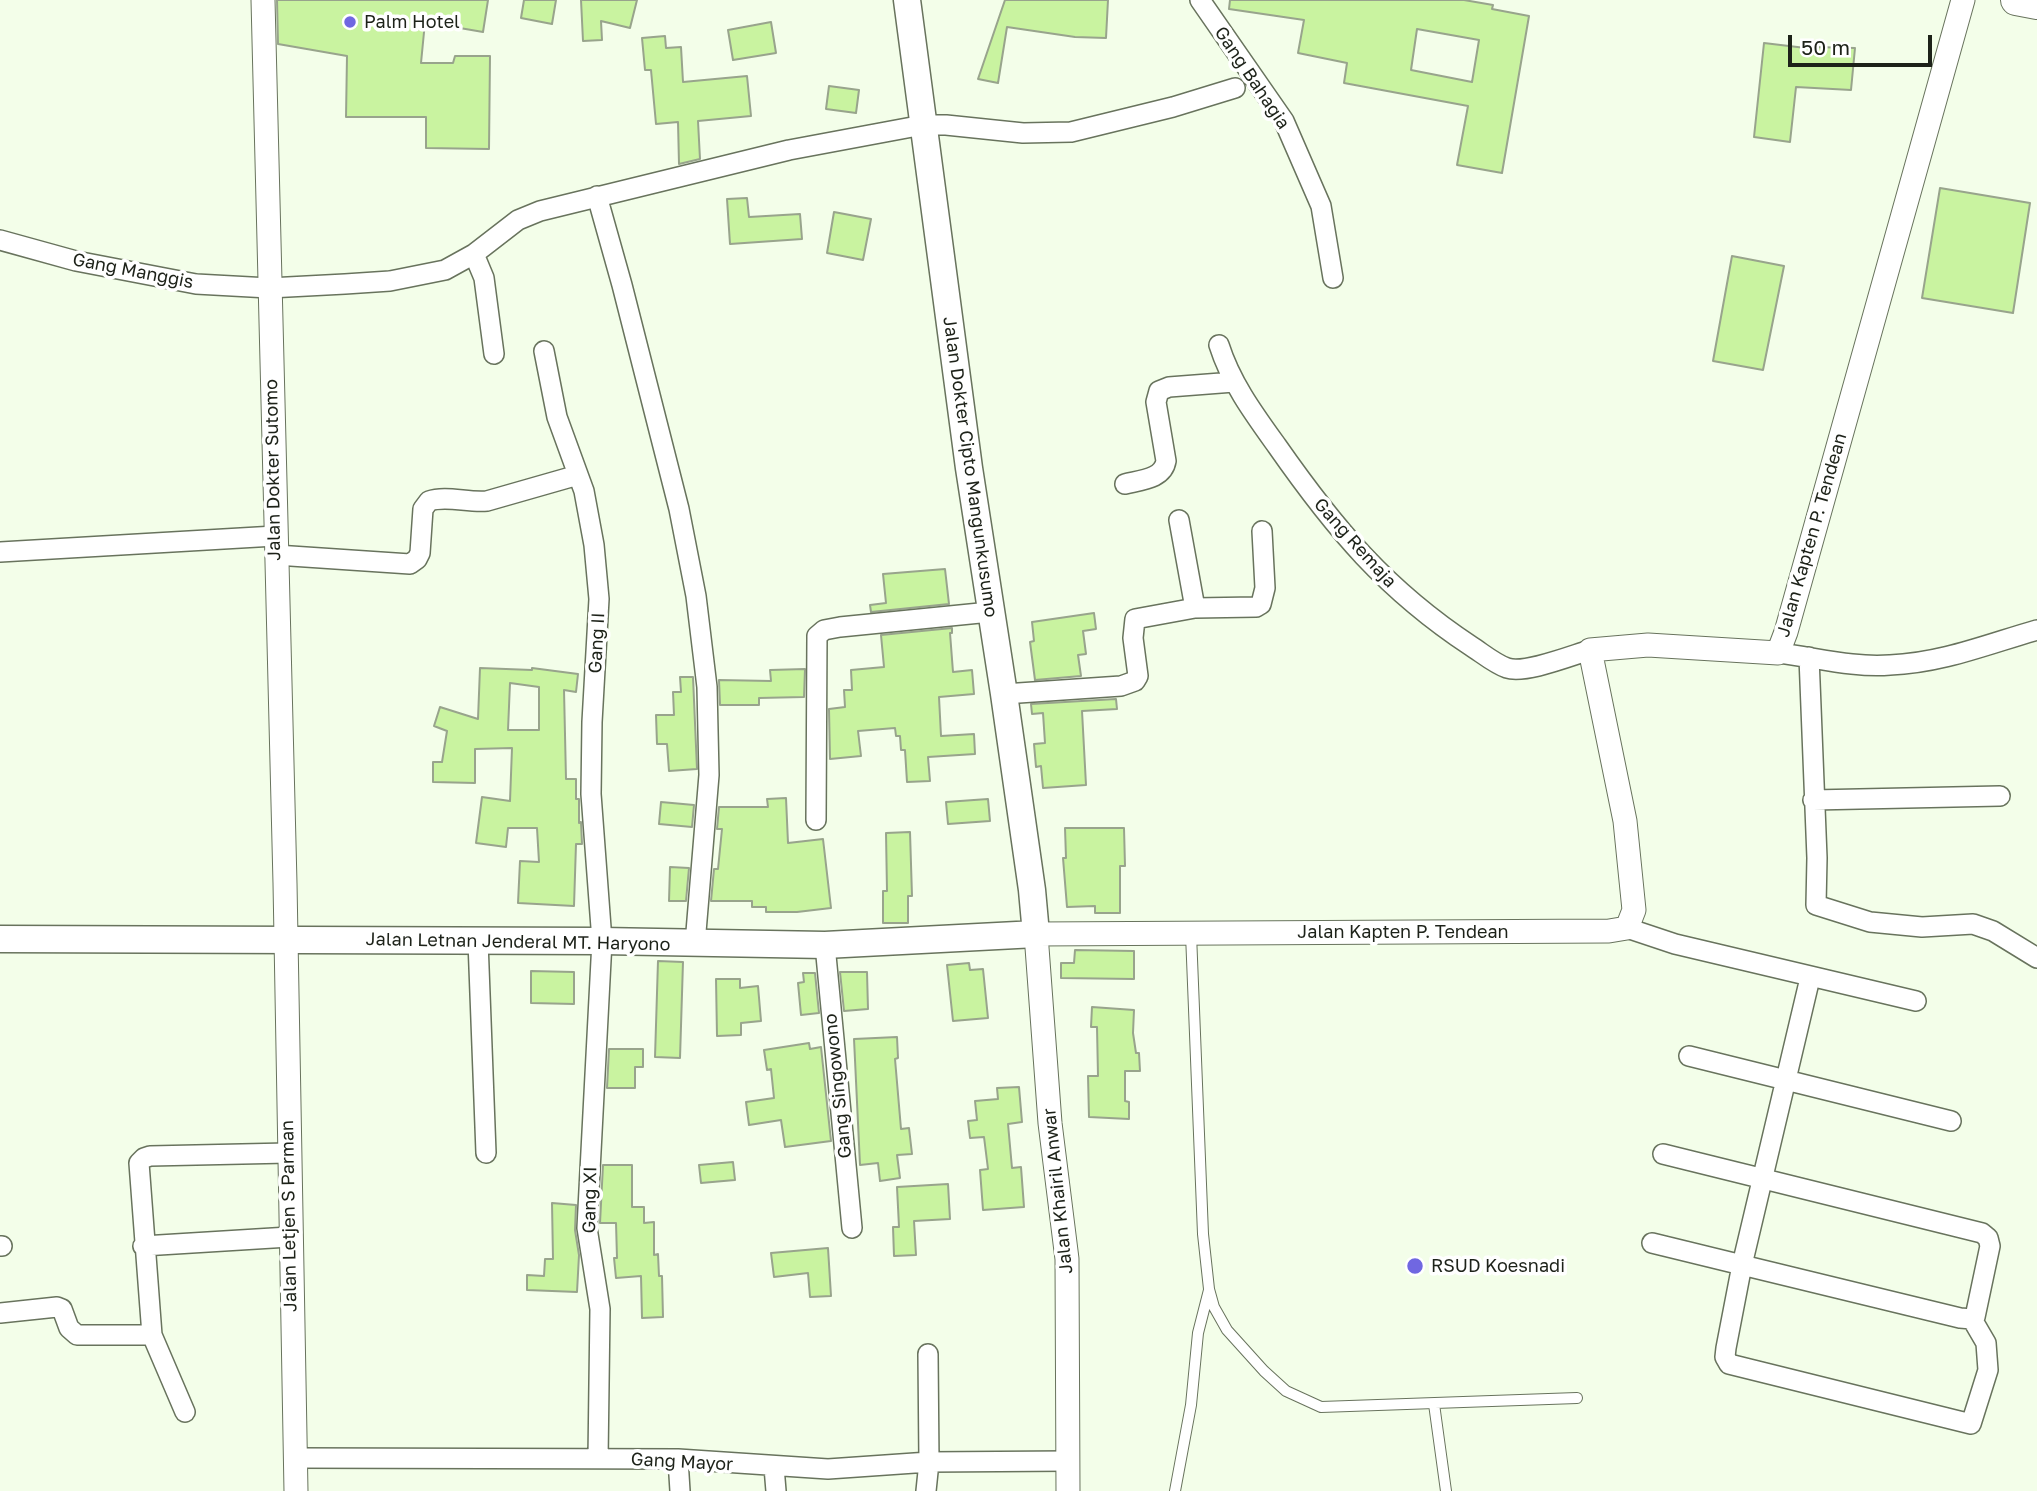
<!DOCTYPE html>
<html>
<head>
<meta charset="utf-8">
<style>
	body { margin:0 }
	#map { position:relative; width:2037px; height:1491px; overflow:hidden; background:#f3fee9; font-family:"Golos Text",sans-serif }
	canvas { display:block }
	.scale { position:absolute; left:1788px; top:35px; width:144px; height:32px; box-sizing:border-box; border:4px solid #1d2219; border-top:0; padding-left:9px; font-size:21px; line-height:24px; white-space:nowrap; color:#1d2219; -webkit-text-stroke:5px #fff; paint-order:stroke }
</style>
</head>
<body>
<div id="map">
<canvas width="2037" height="1491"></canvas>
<div class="scale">50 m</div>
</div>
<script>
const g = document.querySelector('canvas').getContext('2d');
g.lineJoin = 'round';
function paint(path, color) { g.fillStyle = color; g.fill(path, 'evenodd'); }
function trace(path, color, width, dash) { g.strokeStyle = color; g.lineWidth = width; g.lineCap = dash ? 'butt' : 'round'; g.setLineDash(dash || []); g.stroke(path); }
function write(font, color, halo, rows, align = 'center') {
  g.font = font + ' "Golos Text",sans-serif'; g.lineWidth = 7; g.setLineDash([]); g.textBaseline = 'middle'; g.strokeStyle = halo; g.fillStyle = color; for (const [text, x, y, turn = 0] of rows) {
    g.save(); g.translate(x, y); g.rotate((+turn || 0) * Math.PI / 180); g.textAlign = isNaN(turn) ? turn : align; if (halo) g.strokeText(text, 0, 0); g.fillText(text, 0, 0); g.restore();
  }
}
const building = new Path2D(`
	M277,0H488L483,32L425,22L421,63H453L455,56H490L489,149L426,148V117H346L347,56L278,44Z
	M524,0H556L552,24L521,18Z
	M581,0H637L630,28L601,21L602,40L583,41Z
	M1005,0H1108L1106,38L1075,37L1007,27L998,83L978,79Z
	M1230,0H1464L1493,5L1492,9L1529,16L1502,173L1457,165L1468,106L1344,83L1347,63L1298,53L1304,20L1229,9ZM1417,29L1479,40L1472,82L1411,70Z
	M771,22L776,53L733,60L728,30Z
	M665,36L666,48L681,47L683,82L747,76L751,116L698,121L700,159L679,164L678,122L656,124L651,70H645L642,38Z
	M1764,43L1814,49V47L1855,48L1851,90L1796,87L1790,142L1754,137Z
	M829,86L859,90L856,113L826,109Z
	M1940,188L2030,203L2013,313L1922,298Z
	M747,198L749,217L800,214L802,239L730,244L727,199Z
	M834,212L871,219L863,260L827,253Z
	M1732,256L1784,266L1763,370L1713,361Z
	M945,569L949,604L871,612L870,605L886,603L883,574Z
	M1094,613L1096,629L1083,631L1086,654L1078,655L1081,676L1035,680L1030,642L1034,641L1032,622Z
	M952,628V633H950L953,672L972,670L974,694L939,697L941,736L974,734L975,754L928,757L930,781L907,782L905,750H901L900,736H896L895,728L858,731L861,756L830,759L829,709L845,707L844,690H852L851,670L884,667L881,635Z
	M480,668L532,670V668L578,674L576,692L564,690L566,779H576V799H579V823L581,822L582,844H576L574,906L518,903L520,861L539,862L537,828H508L506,847L476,843L482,797L510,801L512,748L475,749V783L433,782V762H442L447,731L434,726L440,707L478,719ZM510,683L539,687V730H508Z
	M805,669L804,697L759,698V705H720L719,680L771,681L770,670Z
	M680,677H693L697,769L669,771L667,744H657L656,715H674L673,692H681Z
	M1116,699L1117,709L1082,711L1086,785L1043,788L1041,766L1036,767L1034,744L1045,743L1043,713L1032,714L1031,704Z
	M786,798L788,843L823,839L831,908L797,912H766V907H752V901H711L714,869H718L722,829H717L719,807H768L767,799Z
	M988,799L990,821L948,824L946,802Z
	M661,802L694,805L692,827L659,824Z
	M1065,828H1124L1125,866H1120V913H1095V906L1067,907L1063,858H1066Z
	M910,832L912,896H908V923H883V891H887L886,833Z
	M670,867L689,868L686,901H669Z
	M1075,950L1134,951V979L1061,978V963H1074Z
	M658,961L683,962L680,1058L655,1057Z
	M969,963L970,970L983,969L988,1018L953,1021L947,965Z
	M531,971L574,972V1004L531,1003Z
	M840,972H867L868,1009L844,1011Z
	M803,973H815L819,1013L801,1015L798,983L804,982Z
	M716,979H740V988L758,986L761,1021L741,1023V1035L717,1036Z
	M1092,1007L1134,1010L1133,1033L1136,1053H1139L1140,1071H1125V1101L1129,1102V1119L1089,1117L1088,1076H1098L1097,1027H1091Z
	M897,1037L898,1058L895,1059L901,1129L909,1128L912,1154L897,1155L900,1178L880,1181L878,1163L860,1165L854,1039Z
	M809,1043L810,1049L821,1047L831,1141L785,1147L781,1120L749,1125L746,1102L774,1098L771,1069L767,1070L764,1050Z
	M609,1049H643V1067H635V1088H607Z
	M1019,1087L1022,1122L1008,1124L1012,1168L1021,1167L1024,1207L983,1210L980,1170L988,1169L984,1137L970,1138L968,1121L977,1120L975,1101L998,1099L997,1088Z
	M733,1162L735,1180L701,1183L699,1165Z
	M603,1165H632V1207H644V1223L654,1222V1255L658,1254L659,1276H662L663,1317L642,1318L641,1276L616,1278L614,1258H617L616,1223H600Z
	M948,1184L950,1219L914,1221L916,1255L894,1256L893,1227H899L897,1187Z
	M552,1203L576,1205L575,1230L579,1255L577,1292L527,1290V1275L544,1276L545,1259H553Z
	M828,1248L831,1296L810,1297L808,1273L774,1277L771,1253Z`);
const service = new Path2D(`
	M1191,934L1203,1234L1209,1289L1214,1307L1227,1330L1264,1371L1286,1391L1321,1407L1577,1398
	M1434,1404L1446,1491
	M1175,1491L1191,1405L1198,1333L1209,1290`);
const minor = new Path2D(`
	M1200,0L1284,121L1321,206L1333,278
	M597,196L622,285L679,509L696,596L707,687L709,775L695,944
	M0,240L76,261L196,284L269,288L345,284L390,281L445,270L474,254L518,220L540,211L789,150L923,125H946L1023,133L1071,132L1173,107L1235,88
	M474,254L484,278L494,354
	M1219,345C1231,383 1254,414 1277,446C1335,529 1386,590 1471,646C1482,653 1495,664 1507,668C1525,674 1570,656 1590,650
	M544,351L557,417L584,491L594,545L599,599L592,722L591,794L602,941L587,1228L600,1309L598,1459
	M1125,484C1141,480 1163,479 1166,461L1156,402L1159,391L1169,387L1234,382
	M0,552L275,536
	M276,555L410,564L417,559L420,553L423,509L429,501C446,495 468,503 487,501L578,475
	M1195,608L1256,607L1261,604L1265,588L1262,531
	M1778,653C1814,657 1853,668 1890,665C1942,663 1988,644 2037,630
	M1809,657L1817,858L1816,905L1870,922L1922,927L1973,924L1993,931L2037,958
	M1004,694L1121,686L1135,681L1138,676L1133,638L1135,619L1195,608L1179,520
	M1813,800L2000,796
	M816,820L817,636L824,630L840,627L990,612
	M1627,928L1675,944L1916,1001
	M478,941L486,1153
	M825,945L852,1228
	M1689,1056L1951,1121
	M1663,1154L1982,1233L1988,1238L1990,1246L1975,1317L1972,1319L1960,1318L1742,1265L1810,978
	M1652,1243L1742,1265L1726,1348L1725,1357L1729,1364L1971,1424L1988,1370L1986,1343L1972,1319
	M0,1246H2
	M143,1246L289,1237
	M0,1313L57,1307L62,1309L69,1328L77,1335H152
	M185,1412L152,1335L139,1163L144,1158L150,1156L288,1153
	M295,1458L678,1459L828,1469L929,1462L1068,1461
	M678,1459L680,1491
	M774,1467L776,1491
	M926,1491L929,1462L928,1354`);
const tertiary = new Path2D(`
	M263,0L285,883L296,1491
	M1068,1491L1067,1259L1050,1123L1036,934L1609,931L1627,928L1634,910L1625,821L1590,650L1648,645L1778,653L1786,632L1963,0`);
const secondary = new Path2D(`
	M0,939L602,941L825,945L1036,934L1032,890L1004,694L969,468L907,0`);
const primary = new Path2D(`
	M2016,0L2037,4`);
const markers = [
	[350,22,7,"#7067e1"],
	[1415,1266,9,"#7067e1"]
];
const poiNames = [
	["Palm Hotel",364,22],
	["RSUD Koesnadi",1431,1266]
];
const streetNames = [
	["Gang Bahagia",1252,78,56],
	["Gang Manggis",133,271,11],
	["Jalan Dokter Cipto Mangunkusumo",970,467,82],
	["Jalan Dokter Sutomo",273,470,-91],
	["Jalan Kapten P. Tendean",1812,535,-74],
	["Gang Remaja",1355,543,48],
	["Gang II",597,643,-87],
	["Jalan Kapten P. Tendean",1403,932],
	["Jalan Letnan Jenderal MT. Haryono",518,942,1],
	["Gang Singowono",838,1086,-96],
	["Jalan Khairil Anwar",1058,1191,-96],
	["Gang XI",590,1200,-89],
	["Jalan Letjen S Parman",289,1216,-91],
	["Gang Mayor",682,1462,3]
];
paint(building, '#c9f3a0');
trace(building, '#98a48c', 2);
trace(service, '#68735d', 12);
trace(minor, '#68735d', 22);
trace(tertiary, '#68735d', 25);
trace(secondary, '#68735d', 29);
trace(primary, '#68735d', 32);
trace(service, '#fff', 10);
trace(minor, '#fff', 19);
trace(tertiary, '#fff', 23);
trace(secondary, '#fff', 26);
trace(primary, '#fff', 30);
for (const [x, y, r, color] of markers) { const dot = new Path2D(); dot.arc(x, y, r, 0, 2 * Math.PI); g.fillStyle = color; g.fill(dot); trace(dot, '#fff', 2.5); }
write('18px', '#1d2219', '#fff', poiNames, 'left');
write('18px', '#1d2219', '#fff', streetNames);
</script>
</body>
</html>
